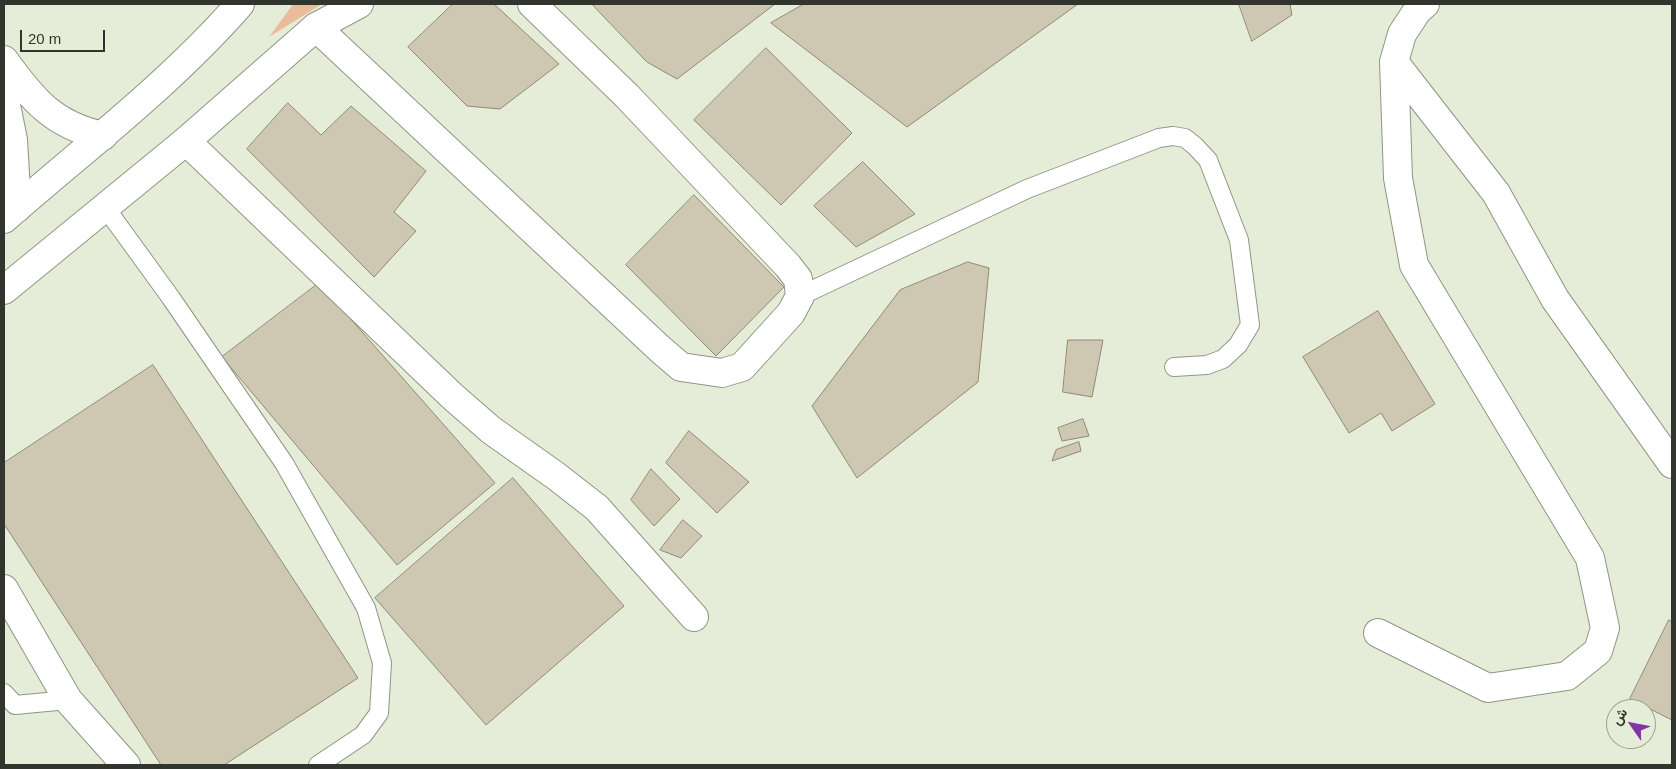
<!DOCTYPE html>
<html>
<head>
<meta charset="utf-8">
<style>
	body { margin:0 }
	#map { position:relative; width:1676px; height:769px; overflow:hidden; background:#e5edd8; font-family:Helvetica,Vazirmatn,sans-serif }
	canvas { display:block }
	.frame { position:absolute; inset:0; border:5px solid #32352d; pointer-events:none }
	.north { position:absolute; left:1606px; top:699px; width:50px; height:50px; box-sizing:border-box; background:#e5edd8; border:1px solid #9da394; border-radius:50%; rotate:303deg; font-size:14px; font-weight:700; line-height:20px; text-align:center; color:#32352d }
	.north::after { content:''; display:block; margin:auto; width:18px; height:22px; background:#8234a4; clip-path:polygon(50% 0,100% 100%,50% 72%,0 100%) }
	.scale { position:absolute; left:20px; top:30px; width:85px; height:22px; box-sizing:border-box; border:2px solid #32352d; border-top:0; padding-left:6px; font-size:15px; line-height:18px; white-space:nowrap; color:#32352d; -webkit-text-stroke:4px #e5edd8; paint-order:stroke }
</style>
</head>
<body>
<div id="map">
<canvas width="1676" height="769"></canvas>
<div class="frame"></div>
<div class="north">ش</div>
<div class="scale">20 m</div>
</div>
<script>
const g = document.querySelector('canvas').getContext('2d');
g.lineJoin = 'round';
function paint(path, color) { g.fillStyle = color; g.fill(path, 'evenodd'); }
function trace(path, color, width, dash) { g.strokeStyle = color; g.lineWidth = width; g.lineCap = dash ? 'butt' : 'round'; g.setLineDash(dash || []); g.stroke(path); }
const green = new Path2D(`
	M293,4H322L269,37Z`);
const building = new Path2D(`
	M453,4H494L559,64L500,109L467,106L408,47Z
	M592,4H775L677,79L647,62Z
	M804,4H1078L907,127L771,23Z
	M1239,4H1290L1292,15L1252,41Z
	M766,48L852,133L781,205L694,120Z
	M288,103L321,135L351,106L426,171L394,212L416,231L374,277L247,149Z
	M863,162L915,214L856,247L814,206Z
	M694,195L784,287L716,356L626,265Z
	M968,262L989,268L978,382L857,478L812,406L900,290Z
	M319,283L495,483L397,565L222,357Z
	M1378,311L1435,404L1392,431L1381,413L1349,433L1303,357Z
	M1068,340H1103L1092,397L1063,392Z
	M153,365L358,678L224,765H161L4,524V463Z
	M1083,419L1089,436L1062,441L1058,428Z
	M689,431L749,482L717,513L666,463Z
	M1079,442L1081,451L1052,461L1056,450Z
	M651,469L680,499L654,526L631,500Z
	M513,478L624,606L486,725L375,598Z
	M683,520L702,536L681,558L660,550Z
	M1669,620L1672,622V720L1630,699Z`);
const service = new Path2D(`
	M105,207L171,298L284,463L366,608L382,663L379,713L363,735L318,765
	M800,296L1027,189L1159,138L1173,136L1185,138L1195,146L1208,160L1239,240L1250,325L1238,345L1223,359L1207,365L1174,367
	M4,693L15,705L68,700`);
const minor = new Path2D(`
	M316,27L660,349L681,367L722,373L742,367L791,313L800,296L798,279L788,266L627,96L532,4
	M1394,62L1496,193L1555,299L1672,464
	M186,141L452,396L491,430L556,476L597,508L694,617
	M4,589L68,700L126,765
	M1378,633L1488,688L1567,676L1598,651L1605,628L1590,558L1414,265L1398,178L1394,62L1402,34L1417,11L1425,4`);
const secondary = new Path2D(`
	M4,60C33,100 53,125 103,136
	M4,95L13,140L17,208`);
const trunk = new Path2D(`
	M4,219C84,149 170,84 240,4
	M4,290L186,141L316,27L359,4`);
paint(green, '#ebbc9a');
paint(building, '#cec7b2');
trace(building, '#908975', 1);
trace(service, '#8f9683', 20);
trace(minor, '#8f9683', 30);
trace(secondary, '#8f9683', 30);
trace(trunk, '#8f9683', 30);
trace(service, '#fff', 18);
trace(minor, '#fff', 28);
trace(secondary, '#fff', 28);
trace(trunk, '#fff', 28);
</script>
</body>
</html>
